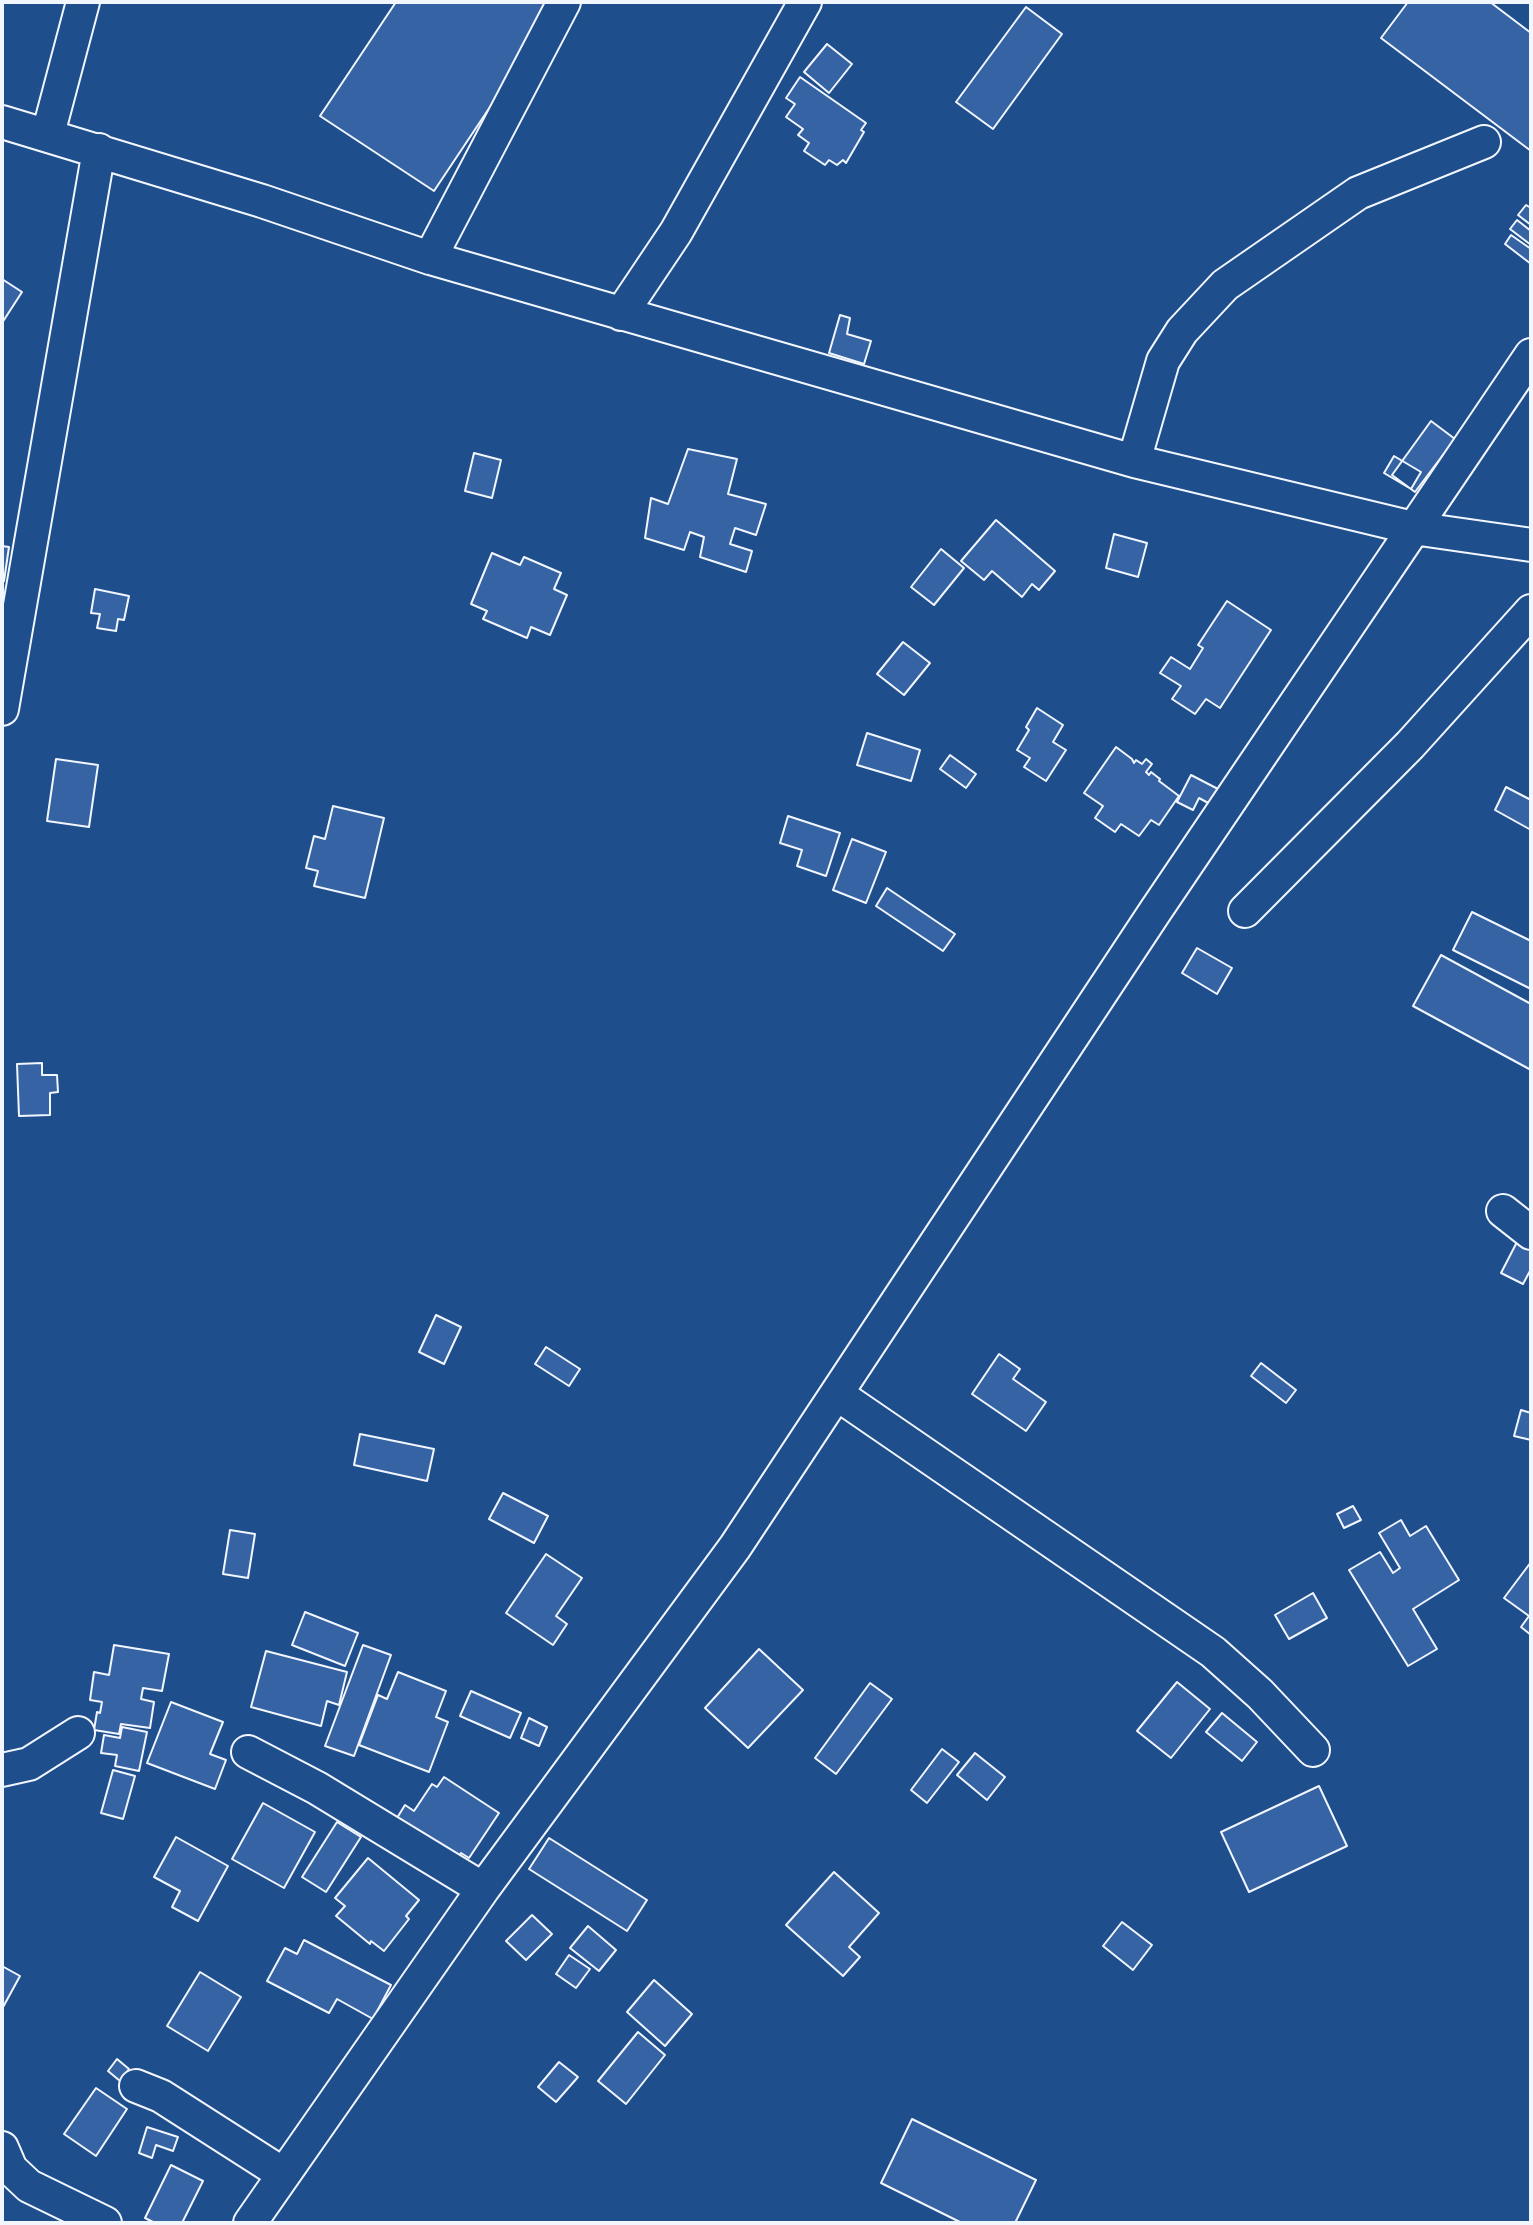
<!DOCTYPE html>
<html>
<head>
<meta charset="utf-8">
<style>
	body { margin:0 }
	#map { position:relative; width:1533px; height:2225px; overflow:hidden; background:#1f4e8c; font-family:"IBM Plex Serif",serif }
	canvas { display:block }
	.frame { position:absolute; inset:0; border:4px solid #f2f6ff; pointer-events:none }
</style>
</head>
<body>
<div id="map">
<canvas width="1533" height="2225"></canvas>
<div class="frame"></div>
</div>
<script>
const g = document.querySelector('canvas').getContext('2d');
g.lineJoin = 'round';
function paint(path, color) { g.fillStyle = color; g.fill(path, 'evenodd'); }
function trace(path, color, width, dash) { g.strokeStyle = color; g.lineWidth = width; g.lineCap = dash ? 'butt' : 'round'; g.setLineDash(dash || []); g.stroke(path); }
const building = new Path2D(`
	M396,2H560L434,191L320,116Z
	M1408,2H1490L1531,33V151L1381,38Z
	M1026,7L1062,34L993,129L956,102Z
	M827,44L852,64L829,93L804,72Z
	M800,77L866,123L861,130L864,132L846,163L843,160L837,165L829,160L825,165L804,151L809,143L798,135L803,129L786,117L795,104L786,98Z
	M1526,205L1531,208V225L1518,215Z
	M1517,220L1531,231V245L1510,229Z
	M1511,235L1531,249V264L1505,244Z
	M2,279L22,292L2,323Z
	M840,315L850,318L847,334L871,341L864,364L829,353Z
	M1431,421L1455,439L1415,492L1392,475Z
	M688,449L737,459L728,494L766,504L756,535L735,528L730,544L752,551L746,572L700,557L704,537L690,532L684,550L645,538L651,498L668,504Z
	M474,453L501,460L492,498L465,491Z
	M1394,456L1421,472L1411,489L1384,473Z
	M996,520L1055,571L1039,590L1032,584L1022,597L992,571L984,580L961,561Z
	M1114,534L1147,543L1138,577L1106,568Z
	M2,546L9,547L4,581H2Z
	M941,549L964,568L934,605L911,587Z
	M492,553L520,565L524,557L561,573L554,589L567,595L550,635L531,627L527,638L483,619L487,611L471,604Z
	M95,589L129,596L124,620L118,619L116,631L97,628L100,614L91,613Z
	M1227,601L1271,630L1220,708L1206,699L1195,714L1172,699L1181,686L1160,673L1171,657L1190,669L1203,648L1198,645Z
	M903,642L930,663L904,695L877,674Z
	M1037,708L1063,725L1053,742L1066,750L1046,781L1024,767L1030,758L1017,750L1029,730L1026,727Z
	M867,733L920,750L911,781L857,765Z
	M1116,747L1132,759L1134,763L1136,760L1142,764L1146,759L1152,764L1146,772L1149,775L1151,772L1160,779L1159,781L1179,796L1159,825L1151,820L1139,836L1121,824L1115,832L1095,818L1103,806L1084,793Z
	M950,755L976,774L966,788L940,769Z
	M56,759L98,765L89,827L47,821Z
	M1191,775L1218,789L1210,804L1199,798L1193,810L1177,802Z
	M1506,787L1531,800V830L1495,810Z
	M333,806L384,818L365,898L314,886L318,871L306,868L314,836L325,839Z
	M788,816L840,833L826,876L797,866L802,850L780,843Z
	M852,839L886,852L866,903L833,890Z
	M887,888L955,934L943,951L876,906Z
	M1472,912L1531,941V989L1453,950Z
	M1197,948L1232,968L1217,994L1182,973Z
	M1441,955L1531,1004V1070L1413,1006Z
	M42,1063V1075H57L58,1092L50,1093V1115L19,1116L17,1064Z
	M1518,1240L1531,1247V1269L1523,1284L1501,1273Z
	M436,1315L461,1327L444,1364L419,1352Z
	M546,1347L580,1369L569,1386L535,1364Z
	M999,1354L1020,1369L1013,1379L1046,1402L1026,1431L972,1394Z
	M1261,1363L1296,1390L1286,1403L1251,1376Z
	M1521,1410L1531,1413V1440L1514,1436Z
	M360,1434L434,1449L427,1481L354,1465Z
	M503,1493L548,1516L534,1543L489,1519Z
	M1353,1506L1361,1520L1344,1528L1337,1514Z
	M1401,1520L1410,1536L1426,1526L1459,1580L1413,1609L1437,1649L1408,1666L1349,1570L1380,1552L1393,1573L1400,1568L1379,1533Z
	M230,1530L255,1534L248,1578L223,1574Z
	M546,1554L582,1578L556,1616L567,1624L553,1645L506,1613Z
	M1531,1562V1635L1521,1627L1529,1616L1504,1598Z
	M1313,1593L1327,1618L1289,1639L1275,1615Z
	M305,1612L358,1633L345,1666L292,1645Z
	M114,1645L169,1654L162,1691L143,1688L141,1699L154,1702L150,1728L121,1724L119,1734L94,1730L97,1712L100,1713L102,1702L90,1700L94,1672L109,1675Z
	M363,1645L391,1655L354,1756L325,1746Z
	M759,1649L803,1690L748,1748L705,1708Z
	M266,1651L347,1672L339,1705L327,1701L321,1726L251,1707Z
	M398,1672L446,1691L436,1717L448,1722L429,1772L359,1745L378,1695L387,1699Z
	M1177,1682L1210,1709L1171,1758L1137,1731Z
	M870,1683L892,1699L836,1774L815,1758Z
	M471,1691L521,1713L510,1738L460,1716Z
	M171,1702L223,1722L210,1754L226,1760L215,1789L147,1763Z
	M1222,1713L1257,1742L1242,1761L1206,1732Z
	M529,1718L547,1727L539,1746L521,1738Z
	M122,1727L147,1732L139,1771L115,1766L117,1755L101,1753L104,1735L120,1738Z
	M942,1749L959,1762L927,1803L911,1790Z
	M975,1753L1005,1777L987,1800L957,1775Z
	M113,1770L135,1776L123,1819L101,1813Z
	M444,1777L499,1813L469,1858L461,1853L452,1866L392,1826L405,1805L414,1811L432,1784L437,1787Z
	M1319,1786L1347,1846L1249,1892L1221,1832Z
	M263,1803L315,1832L284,1888L232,1859Z
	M337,1822L361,1837L326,1892L302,1877Z
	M176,1837L228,1866L198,1921L172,1907L180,1891L154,1877Z
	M549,1838L647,1900L627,1931L529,1869Z
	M368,1858L419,1900L406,1916L409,1919L384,1951L371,1941L370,1944L336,1916L345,1906L335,1898Z
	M834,1872L879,1913L849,1947L860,1957L843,1976L786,1925Z
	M532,1915L552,1934L526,1960L506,1941Z
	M1122,1922L1152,1945L1133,1970L1103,1946Z
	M588,1926L616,1950L599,1971L570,1948Z
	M304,1940L391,1985L373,2019L337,1999L329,2013L267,1981L285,1948L297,1954Z
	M569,1955L590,1969L576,1988L556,1974Z
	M2,1966L20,1976L2,2009Z
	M200,1972L241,1997L208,2051L167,2026Z
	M654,1980L692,2014L665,2046L627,2012Z
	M638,2032L665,2055L626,2104L598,2081Z
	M117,2059L129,2069L120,2081L108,2071Z
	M559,2062L578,2077L556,2102L538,2087Z
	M96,2088L127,2109L96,2156L64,2134Z
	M912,2119L1036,2180L1015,2223H962L881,2183Z
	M147,2127L178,2137L173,2151L156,2145L152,2158L139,2153Z
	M171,2165L203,2181L182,2223H155L145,2218Z`);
const minor = new Path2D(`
	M2,122L262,201L430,258L1134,461L1413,528L1531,545
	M48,134L83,2
	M430,258L564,2
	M621,314L676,232L805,2
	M1134,461L1163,361L1182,331L1225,285L1358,193L1484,142
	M2,709L99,150
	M1245,911L1410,745L1531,611
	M1503,1211L1531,1233
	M837,1394L1213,1652L1260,1694L1313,1750
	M248,1752L317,1788L483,1889
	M2,1770L29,1764L78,1733
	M136,2086L161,2096L283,2174
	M2,2148L11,2169L29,2186L105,2223
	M250,2223L483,1889L735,1547L1156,910L1531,355`);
paint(building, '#3563a3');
trace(building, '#f2f6ff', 2);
trace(minor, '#f2f6ff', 36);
trace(minor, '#1f4e8c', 32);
</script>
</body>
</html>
